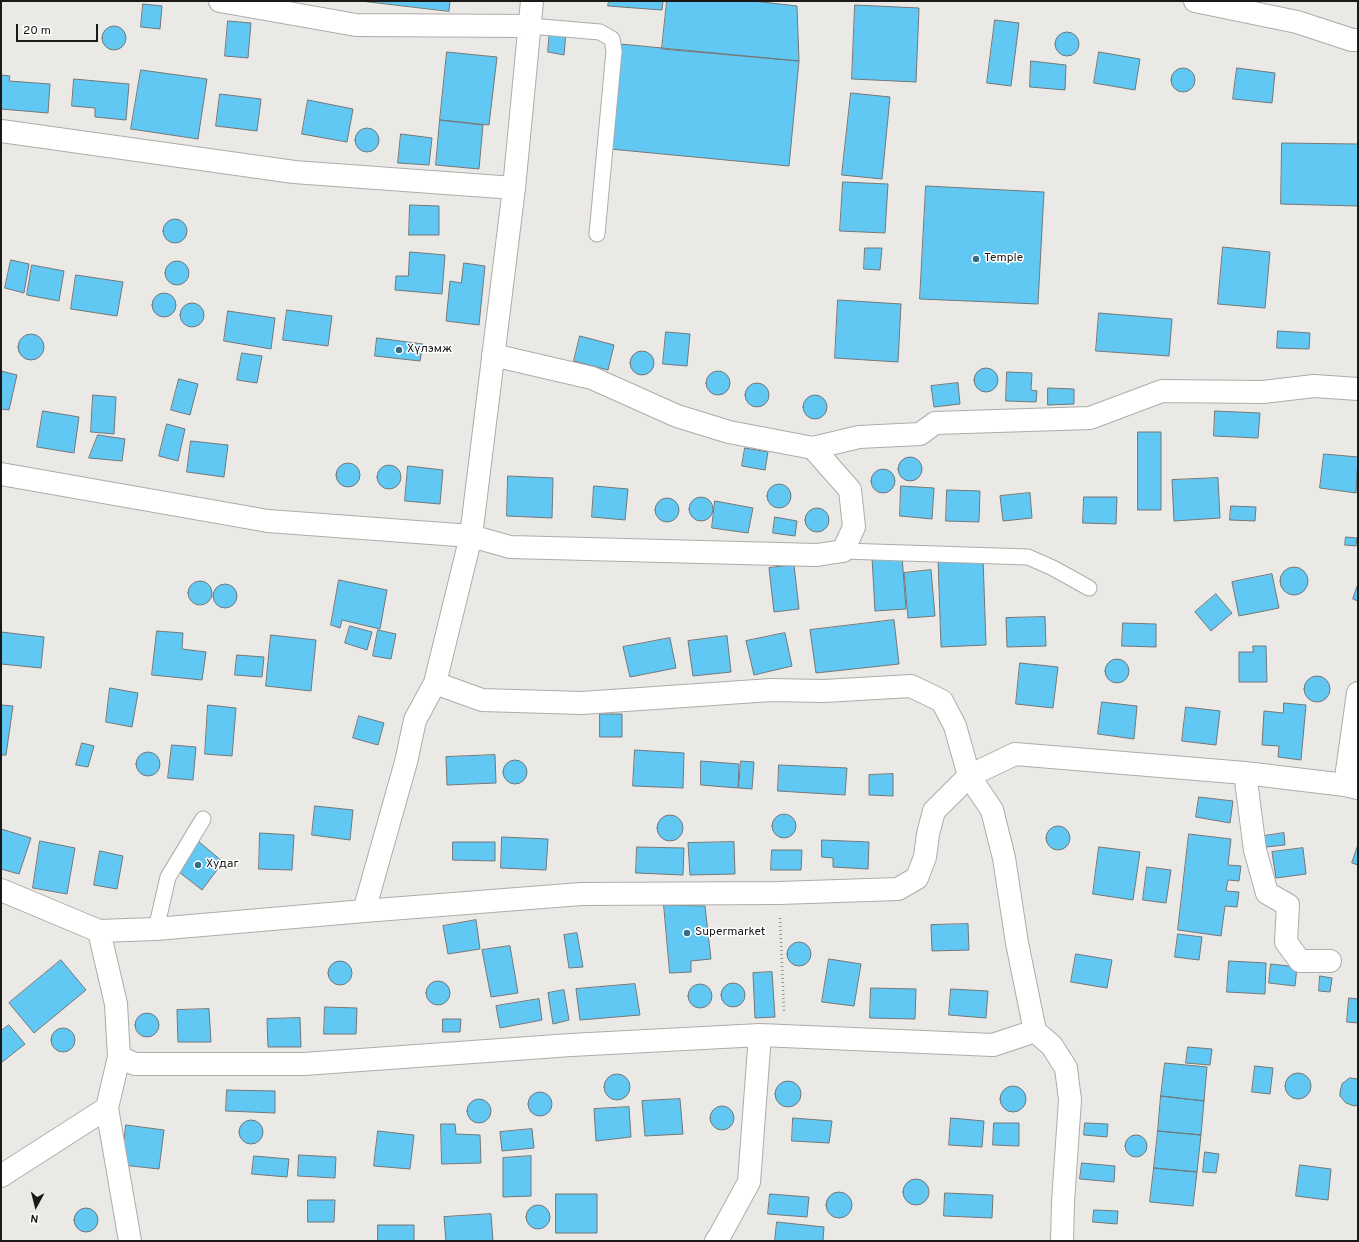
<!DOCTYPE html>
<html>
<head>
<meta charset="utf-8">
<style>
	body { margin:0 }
	#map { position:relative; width:1359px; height:1242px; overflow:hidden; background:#ebe9e6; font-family:Overpass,sans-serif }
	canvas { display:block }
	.frame { position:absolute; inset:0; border:2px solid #1a1918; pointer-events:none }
	.north { position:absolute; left:16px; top:1186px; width:40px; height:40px; -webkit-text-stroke:3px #fff; paint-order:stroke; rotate:187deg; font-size:11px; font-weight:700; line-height:16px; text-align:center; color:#1a1918 }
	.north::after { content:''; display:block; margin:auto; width:14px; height:18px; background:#1a1918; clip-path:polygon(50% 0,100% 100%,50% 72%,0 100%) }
	.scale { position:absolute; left:16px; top:24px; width:82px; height:18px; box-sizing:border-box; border:2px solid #1a1918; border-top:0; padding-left:5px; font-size:12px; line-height:14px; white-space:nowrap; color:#1a1918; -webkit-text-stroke:3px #fff; paint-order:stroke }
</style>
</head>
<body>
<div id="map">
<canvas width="1359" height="1242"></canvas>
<div class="frame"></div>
<div class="north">N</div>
<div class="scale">20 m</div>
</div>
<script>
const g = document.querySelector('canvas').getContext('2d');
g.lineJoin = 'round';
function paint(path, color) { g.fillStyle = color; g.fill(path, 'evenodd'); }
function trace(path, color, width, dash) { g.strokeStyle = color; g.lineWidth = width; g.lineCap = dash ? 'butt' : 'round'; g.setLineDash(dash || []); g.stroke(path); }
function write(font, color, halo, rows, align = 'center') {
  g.font = font + ' Overpass,sans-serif'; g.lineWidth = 3; g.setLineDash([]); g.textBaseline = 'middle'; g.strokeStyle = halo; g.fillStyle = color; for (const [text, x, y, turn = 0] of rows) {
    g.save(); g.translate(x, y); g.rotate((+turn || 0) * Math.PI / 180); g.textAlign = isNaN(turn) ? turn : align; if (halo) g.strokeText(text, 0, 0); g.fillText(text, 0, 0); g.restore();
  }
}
const building = new Path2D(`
	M361,1H450L449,11Z
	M609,1H663L662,10L608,6Z
	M667,1H753L797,6L799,61L662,49Z
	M143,4L162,6L160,29L141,27Z
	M855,5L919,8L916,82L852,79Z
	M995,20L1019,23L1011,86L987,83Z
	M228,21L251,23L248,58L225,56Z
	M102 38a12 12 0 1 1 24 0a12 12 0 1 1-24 0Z
	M550,29L566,32L564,55L548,52Z
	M1055 44a12 12 0 1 1 24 0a12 12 0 1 1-24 0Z
	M620,44L799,61L789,166L610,149Z
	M447,52L497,57L489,125L440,120Z
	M1099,52L1140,59L1135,90L1094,83Z
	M1031,61L1066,65L1065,90L1030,87Z
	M1237,68L1275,73L1272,103L1233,99Z
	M1171 80a12 12 0 1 1 24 0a12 12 0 1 1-24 0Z
	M141,70L207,79L198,139L131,129Z
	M1,75L10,76L9,81L50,84L48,113L1,109Z
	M74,79L129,84L126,120L95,117V108L72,106Z
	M851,93L890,97L882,179L842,175Z
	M220,94L261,99L257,131L216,126Z
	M308,100L353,109L347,142L302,134Z
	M440,120L483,125L479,169L436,165Z
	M355 140a12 12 0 1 1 24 0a12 12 0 1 1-24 0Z
	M401,134L432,138L429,165L398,163Z
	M1282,143L1358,144V206L1281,204Z
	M843,182L888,184L885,233L840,231Z
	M926,186L1044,192L1038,304L920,299Z
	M410,205L439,206V235H409Z
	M163 231a12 12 0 1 1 24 0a12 12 0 1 1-24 0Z
	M1223,247L1270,252L1265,308L1218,304Z
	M865,248H882L880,270L864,269Z
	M410,252L445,255L442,294L395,290L396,276H408Z
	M11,260L29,264L24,293L5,288Z
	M165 273a12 12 0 1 1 24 0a12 12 0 1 1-24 0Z
	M464,263L485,266L479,325L446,321L450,281L461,283Z
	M32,265L64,271L59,301L27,295Z
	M76,275L123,282L117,316L71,309Z
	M152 305a12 12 0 1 1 24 0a12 12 0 1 1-24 0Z
	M838,300L901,304L898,362L835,358Z
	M180 315a12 12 0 1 1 24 0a12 12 0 1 1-24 0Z
	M287,310L332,316L328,346L283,340Z
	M228,311L275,318L271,349L224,341Z
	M1099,313L1172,319L1169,356L1096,351Z
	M1278,331L1310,333L1309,349L1277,348Z
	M666,332L690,334L687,366L663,364Z
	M18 347a13 13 0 1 1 26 0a13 13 0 1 1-26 0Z
	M580,336L614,345L608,370L574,361Z
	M377,338L423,344L420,361L375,356Z
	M630 363a12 12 0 1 1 24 0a12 12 0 1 1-24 0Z
	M242,353L262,356L257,383L237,380Z
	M974 380a12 12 0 1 1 24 0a12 12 0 1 1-24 0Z
	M1,371L17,375L9,410L1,409Z
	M706 383a12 12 0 1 1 24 0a12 12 0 1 1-24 0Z
	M1007,372L1032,373L1031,390L1037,391L1036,402L1006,401Z
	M179,379L198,384L190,415L171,410Z
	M958,383L960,404L934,407L931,386Z
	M745 395a12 12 0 1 1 24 0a12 12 0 1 1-24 0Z
	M1048,388L1074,389V404L1048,405Z
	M93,395L116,397L114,434L91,432Z
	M803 407a12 12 0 1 1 24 0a12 12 0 1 1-24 0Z
	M43,411L79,417L74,453L37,447Z
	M1215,411L1260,413L1258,438L1214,436Z
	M167,424L185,429L178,461L159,456Z
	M1138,432H1161V510H1138Z
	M98,435L125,439L122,461L89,458Z
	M191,441L228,445L224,477L187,472Z
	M745,448L768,452L765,470L742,466Z
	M1324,454L1358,457L1356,493L1320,488Z
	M898 469a12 12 0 1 1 24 0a12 12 0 1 1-24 0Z
	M336 475a12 12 0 1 1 24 0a12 12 0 1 1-24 0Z
	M377 477a12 12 0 1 1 24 0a12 12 0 1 1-24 0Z
	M408,466L443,470L440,504L405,501Z
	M871 481a12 12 0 1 1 24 0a12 12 0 1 1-24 0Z
	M508,476L553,478L552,518L507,516Z
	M1218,478L1220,518L1174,521L1172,480Z
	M767 496a12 12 0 1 1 24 0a12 12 0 1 1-24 0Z
	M594,486L628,489L625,520L592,517Z
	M901,486L934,488L932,519L900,516Z
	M947,490L980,491L979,522L946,521Z
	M1030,493L1032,518L1003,521L1000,496Z
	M1084,497H1117L1116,524L1083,523Z
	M689 509a12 12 0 1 1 24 0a12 12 0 1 1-24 0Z
	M655 510a12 12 0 1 1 24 0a12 12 0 1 1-24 0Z
	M715,501L753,508L748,533L712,528Z
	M1231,506L1256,507L1255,521L1230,520Z
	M805 520a12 12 0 1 1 24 0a12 12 0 1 1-24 0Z
	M775,517L797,521L795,536L773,533Z
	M1346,537L1357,538L1356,546L1345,545Z
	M902,556L906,609L875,611L872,557Z
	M983,557L986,645L941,647L938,558Z
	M794,565L799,609L774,612L769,568Z
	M1280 581a14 14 0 1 1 28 0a14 14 0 1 1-28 0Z
	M931,570L935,616L908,618L904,573Z
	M1272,574L1279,608L1239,616L1232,582Z
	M339,580L387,590L380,629L342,620L340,628L331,625Z
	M188 593a12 12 0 1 1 24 0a12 12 0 1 1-24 0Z
	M1358,584V601L1353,599Z
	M213 596a12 12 0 1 1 24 0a12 12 0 1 1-24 0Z
	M1216,594L1232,613L1211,631L1195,612Z
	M1045,617L1046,646L1007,647L1006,618Z
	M894,620L899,664L816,673L810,630Z
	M1123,623L1156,624V647L1122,646Z
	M350,626L372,632L367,650L345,643Z
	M378,630L396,634L391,659L373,656Z
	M157,631L183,633L182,649L206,652L202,680L152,675Z
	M1,632L44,637L41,668L1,664Z
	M785,633L792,666L754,675L746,641Z
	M271,635L316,640L311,691L266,686Z
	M727,636L731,672L693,676L688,641Z
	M670,638L676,668L630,677L623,647Z
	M1253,646H1266L1267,682H1239V652H1253Z
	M237,655L264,657L262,677L235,675Z
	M1105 671a12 12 0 1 1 24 0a12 12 0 1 1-24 0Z
	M1020,663L1058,667L1053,708L1016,704Z
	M1304 689a13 13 0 1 1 26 0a13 13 0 1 1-26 0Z
	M110,688L138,693L132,727L106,722Z
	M1102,702L1137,706L1134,739L1098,734Z
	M1284,703L1306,705L1301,760L1278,757L1279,746L1262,745L1264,711L1283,713Z
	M1,705L13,706L6,755H1Z
	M208,705L236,708L232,756L205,754Z
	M1186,707L1220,711L1216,745L1182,741Z
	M600,714H622V737H600Z
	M359,716L384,723L378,745L353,738Z
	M82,743L94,746L88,767L76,765Z
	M172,745L196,747L193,780L168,778Z
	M635,750L684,753L683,788L633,786Z
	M136 764a12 12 0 1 1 24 0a12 12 0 1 1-24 0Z
	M495,755L496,783L447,785L446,757Z
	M503 772a12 12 0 1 1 24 0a12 12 0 1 1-24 0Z
	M701,761L739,764L738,788L701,785Z
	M741,761L754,762L752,789L739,788Z
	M779,765L847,768L845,795L778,791Z
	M893,774V796L869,795V775Z
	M1199,797L1233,801L1230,823L1196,817Z
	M315,806L353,810L350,840L312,835Z
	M772 826a12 12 0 1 1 24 0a12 12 0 1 1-24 0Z
	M657 828a13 13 0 1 1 26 0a13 13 0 1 1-26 0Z
	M1046 838a12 12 0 1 1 24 0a12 12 0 1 1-24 0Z
	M1,829L31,838L19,874L1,869Z
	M260,833L294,835L292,870L259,869Z
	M1284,833L1285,845L1266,847L1264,836Z
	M1189,834L1231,839L1228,865L1241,866L1239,881L1228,880L1226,891L1239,892L1237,907L1225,906L1221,936L1178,930Z
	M502,837L548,839L546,870L501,868Z
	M197,840L223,862L202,890L174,868Z
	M822,840L869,842L868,869L833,867V858L822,857Z
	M40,841L75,848L67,894L33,888Z
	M453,842H495V861L453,860Z
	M734,842L735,874L690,875L688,843Z
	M1358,845V865L1352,863Z
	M637,847L684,848L683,875L636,873Z
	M1099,847L1140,852L1133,900L1093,894Z
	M1303,848L1306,874L1276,878L1272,852Z
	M772,850H802L801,870H771Z
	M100,851L123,856L117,889L94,885Z
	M1147,867L1171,870L1166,903L1143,900Z
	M664,905L705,906L711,959L691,961V972L670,973Z
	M476,920L480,949L448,954L443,926Z
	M968,924L969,950L932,951L931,925Z
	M577,933L583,967L569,968L564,935Z
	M1178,934L1202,937L1199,960L1175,957Z
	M787 954a12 12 0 1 1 24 0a12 12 0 1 1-24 0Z
	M510,946L518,993L491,997L482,950Z
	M1076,954L1112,960L1107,988L1071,982Z
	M829,959L861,964L854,1006L822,1002Z
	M61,960L86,990L34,1033L9,1003Z
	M1229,961L1266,963L1265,994L1227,992Z
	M328 973a12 12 0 1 1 24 0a12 12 0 1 1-24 0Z
	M1271,964L1297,967L1295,986L1269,983Z
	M772,972L775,1017L755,1018L753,973Z
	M1320,976L1332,978L1330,992L1319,991Z
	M426 993a12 12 0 1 1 24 0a12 12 0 1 1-24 0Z
	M721 995a12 12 0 1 1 24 0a12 12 0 1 1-24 0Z
	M635,984L640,1015L580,1020L576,989Z
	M688 996a12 12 0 1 1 24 0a12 12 0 1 1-24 0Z
	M871,988L916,989L915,1019L870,1018Z
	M951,989L988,991L986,1018L949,1015Z
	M564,990L569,1020L553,1024L548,993Z
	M1349,998L1358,999V1023L1347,1022Z
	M539,999L542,1020L500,1028L496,1006Z
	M325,1007L357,1008L356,1034H324Z
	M209,1009L211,1042H178L177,1010Z
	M135 1025a12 12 0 1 1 24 0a12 12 0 1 1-24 0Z
	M300,1018L301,1047H268L267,1019Z
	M443,1019H461L460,1032H443Z
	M9,1025L25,1044L1,1063V1031Z
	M51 1040a12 12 0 1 1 24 0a12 12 0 1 1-24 0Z
	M1188,1047L1212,1049L1210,1065L1186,1063Z
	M1165,1063L1207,1067L1204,1101L1161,1096Z
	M1255,1066L1273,1068L1270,1094L1252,1092Z
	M1285 1086a13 13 0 1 1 26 0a13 13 0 1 1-26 0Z
	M604 1087a13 13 0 1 1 26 0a13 13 0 1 1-26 0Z
	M1350,1078L1358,1079V1105L1354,1106L1346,1103L1340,1096V1092L1342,1084Z
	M775 1094a13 13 0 1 1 26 0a13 13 0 1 1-26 0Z
	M1000 1099a13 13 0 1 1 26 0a13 13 0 1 1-26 0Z
	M227,1090L275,1091V1113L226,1111Z
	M528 1104a12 12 0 1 1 24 0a12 12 0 1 1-24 0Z
	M1161,1096L1204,1101L1201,1135L1158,1131Z
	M680,1099L683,1134L645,1136L642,1101Z
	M467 1111a12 12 0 1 1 24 0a12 12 0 1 1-24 0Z
	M710 1118a12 12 0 1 1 24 0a12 12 0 1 1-24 0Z
	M629,1107L631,1137L596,1141L594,1109Z
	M793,1118L832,1121L829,1143L792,1141Z
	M951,1118L984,1121L982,1147L949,1145Z
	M239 1132a12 12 0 1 1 24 0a12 12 0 1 1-24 0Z
	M994,1123H1019V1146L993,1145Z
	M1085,1123L1108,1124L1107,1137L1084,1135Z
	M441,1124H455L456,1134L480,1135L481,1163L442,1164Z
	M126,1125L164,1130L159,1169L122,1165Z
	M532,1129L534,1148L502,1151L500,1132Z
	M378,1131L414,1135L410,1169L374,1166Z
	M1158,1131L1201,1135L1197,1172L1154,1168Z
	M1125 1146a11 11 0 1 1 22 0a11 11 0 1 1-22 0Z
	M1205,1152L1219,1154L1216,1173L1203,1172Z
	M299,1155L336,1157L335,1178L298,1176Z
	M254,1156L289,1159L287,1177L252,1174Z
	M531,1156V1196L503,1197V1158Z
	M1082,1163L1115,1166L1114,1182L1080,1179Z
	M1300,1165L1331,1169L1328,1200L1296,1196Z
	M1154,1168L1197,1172L1193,1206L1150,1202Z
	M903 1192a13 13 0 1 1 26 0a13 13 0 1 1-26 0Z
	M826 1205a13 13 0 1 1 26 0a13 13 0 1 1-26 0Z
	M945,1193L993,1195L992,1218L944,1216Z
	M556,1194H597V1233H556Z
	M770,1194L809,1197L807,1217L768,1214Z
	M308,1200H335L334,1222H308Z
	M526 1217a12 12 0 1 1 24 0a12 12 0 1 1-24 0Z
	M74 1220a12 12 0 1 1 24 0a12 12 0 1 1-24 0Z
	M1094,1210L1118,1211L1117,1224L1093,1222Z
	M491,1214L493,1241H446L444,1217Z
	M777,1222L824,1227L823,1241H775Z
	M378,1225H414V1241H378Z`);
const path = new Path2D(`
	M780,918L784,1011`);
const service = new Path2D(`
	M530,26L600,32L612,39L614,51L597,234
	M843,551L1028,557L1053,568L1089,588
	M156,929L168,877L203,819`);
const minor = new Path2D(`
	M220,1L356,25L530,26
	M1195,1L1297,22L1352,40H1358
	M1,131L294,172L514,188
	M493,355L592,378L677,416L729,432L813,448L859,437L920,434L935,423L1090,418L1162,391L1263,392L1314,386L1358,389
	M1,474L268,521L471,536L510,547L817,555L843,551L854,527L850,490L813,448
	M435,683L482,700L582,703L771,690L824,691L911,686L942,701L955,726L969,776L992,810L1004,858L1017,943L1035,1031L1052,1046L1066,1068L1070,1100L1063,1202L1062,1241
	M1245,773L1255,850L1267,893L1288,905L1286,942L1300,961H1330
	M1345,785L1358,693
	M1,890L99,931L156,929L364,911L581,894L779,893L898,889L917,878L925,857L928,834L934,811L969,776L1015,754L1245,773L1345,785L1358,788
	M364,911L406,762L415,720L435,683L471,536L514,188L532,1
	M99,931L116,1004L119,1057L107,1108L130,1241
	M119,1057L135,1064H304L571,1045L760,1035L993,1045L1035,1031
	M1,1176L107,1108
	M716,1241L719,1237L749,1182L760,1035`);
const markers = [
	[976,259,4,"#336d86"],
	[399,350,4,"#336d86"],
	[198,865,4,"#336d86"],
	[687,933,4,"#336d86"]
];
const poiNames = [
	["Temple",984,259],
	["Хүлэмж",407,350],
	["Худаг",206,865],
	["Supermarket",695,933]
];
paint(building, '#60c8f2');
trace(building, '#747778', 1);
trace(service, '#aeacaa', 17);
trace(minor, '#aeacaa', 24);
trace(path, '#959391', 2.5, [1, 3]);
trace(service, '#fff', 15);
trace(minor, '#fff', 22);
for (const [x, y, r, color] of markers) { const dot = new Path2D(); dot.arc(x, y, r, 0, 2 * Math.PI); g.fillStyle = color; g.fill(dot); trace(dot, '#fff', 1.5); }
write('12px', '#1a1918', '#fff', poiNames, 'left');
</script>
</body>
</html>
